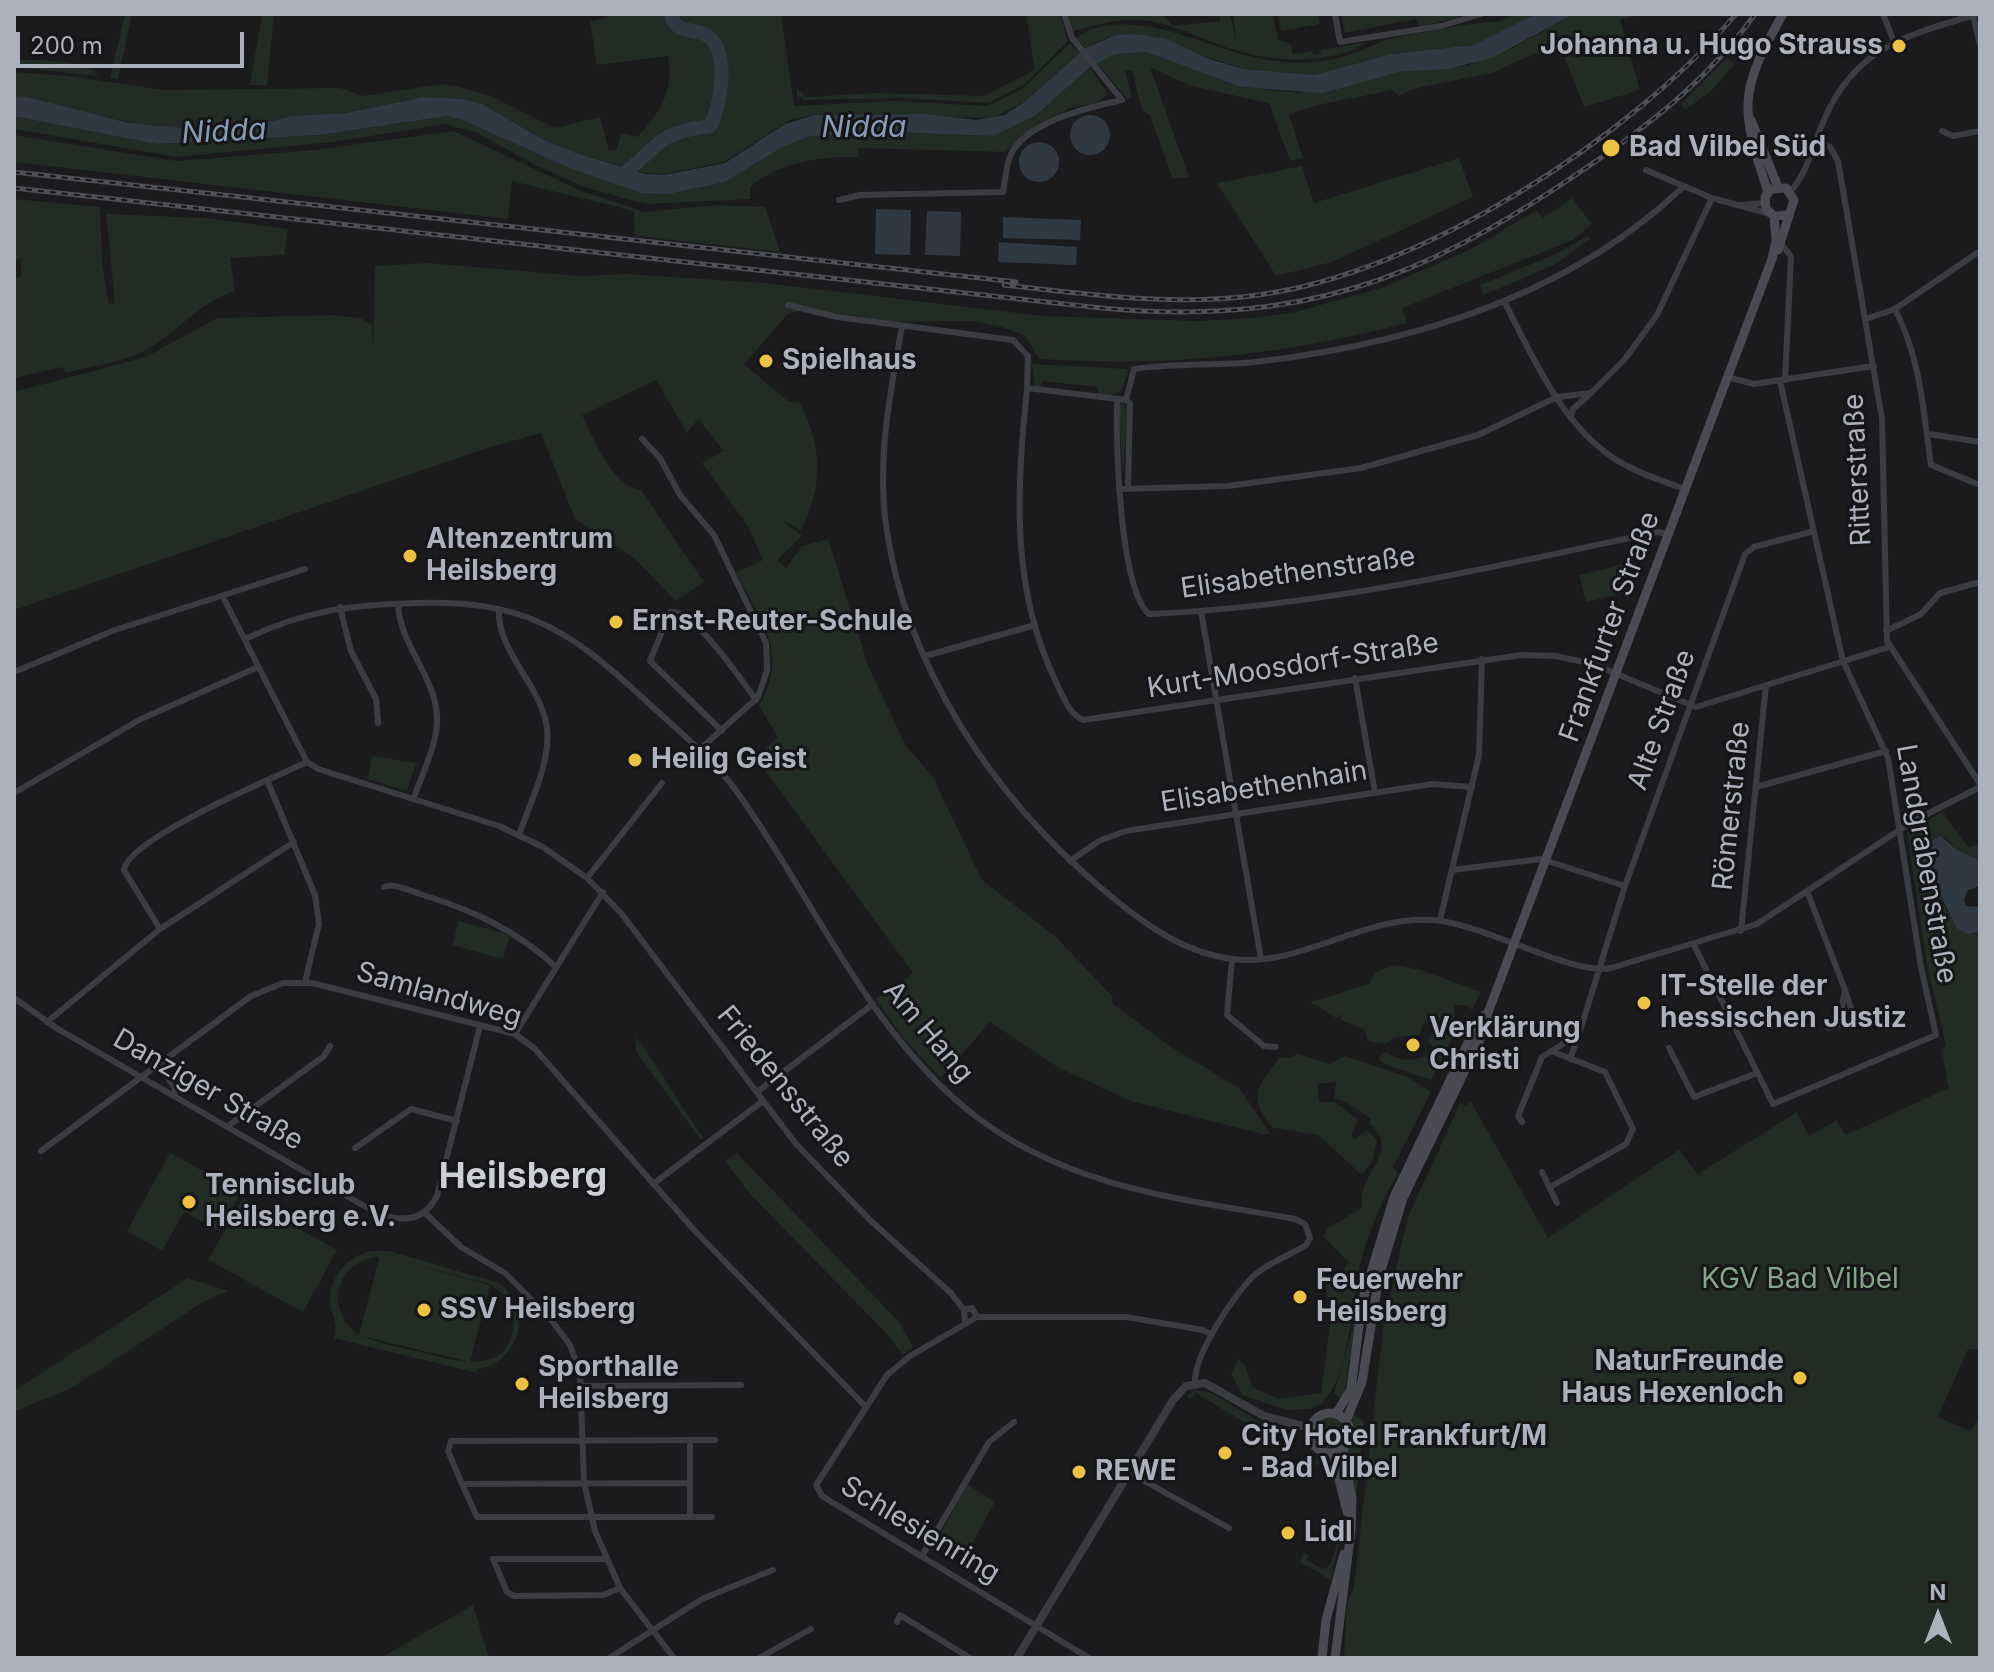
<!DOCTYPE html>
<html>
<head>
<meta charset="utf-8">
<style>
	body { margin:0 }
	#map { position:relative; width:1994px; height:1672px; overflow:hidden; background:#1b1a1d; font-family:Inter,sans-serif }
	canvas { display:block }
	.frame { position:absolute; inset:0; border:16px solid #adb1bc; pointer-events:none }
	.north { position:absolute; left:1898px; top:1576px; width:80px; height:80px; -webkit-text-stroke:6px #161518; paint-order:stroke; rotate:0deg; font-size:22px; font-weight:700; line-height:32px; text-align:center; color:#adb1bc }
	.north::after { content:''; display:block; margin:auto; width:28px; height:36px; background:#adb1bc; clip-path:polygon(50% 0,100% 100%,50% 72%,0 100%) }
	.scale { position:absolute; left:16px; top:32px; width:228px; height:36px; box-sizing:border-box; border:4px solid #adb1bc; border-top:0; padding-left:10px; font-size:24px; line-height:28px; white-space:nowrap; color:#adb1bc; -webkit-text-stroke:6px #161518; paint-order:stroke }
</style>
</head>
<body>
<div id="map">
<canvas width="1994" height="1672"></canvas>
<div class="frame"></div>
<div class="north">N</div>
<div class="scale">200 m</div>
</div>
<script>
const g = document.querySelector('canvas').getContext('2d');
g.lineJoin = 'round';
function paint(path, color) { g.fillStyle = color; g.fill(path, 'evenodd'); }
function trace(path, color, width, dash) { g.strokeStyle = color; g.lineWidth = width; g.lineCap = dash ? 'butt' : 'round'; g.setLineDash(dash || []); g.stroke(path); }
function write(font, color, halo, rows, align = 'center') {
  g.font = font + ' Inter,sans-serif'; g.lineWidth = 6; g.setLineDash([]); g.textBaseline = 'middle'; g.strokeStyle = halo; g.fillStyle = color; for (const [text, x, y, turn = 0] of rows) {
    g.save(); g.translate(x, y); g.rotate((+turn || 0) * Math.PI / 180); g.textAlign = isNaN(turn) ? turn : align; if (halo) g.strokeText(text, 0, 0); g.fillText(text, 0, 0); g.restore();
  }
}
const green = new Path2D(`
	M125,14H132L118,79L110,78Z
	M262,14H274L267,85H250Z
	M618,14H781L794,106L895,101L987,106L1022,89L1070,43L1079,53L1027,100L993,118L815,115L790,120L724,162L665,174L645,173L576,153L542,139L482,104L463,99L424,97L346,113L291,116L274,121L224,122L189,129L145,126L14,96V72L68,76L164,90L340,88L364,96L441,84L456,86L491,96L555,128L600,117L609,151L617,149L621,133L637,137C661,113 674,89 668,56L597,65L590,22Z
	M1026,14H1060L1068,41L1025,84L989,103L903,98L805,100L797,96V88L806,97L876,93L984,96L1035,70Z
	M1067,14H1162L1173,26L1220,21L1219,14H1230L1236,41L1233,14H1273L1278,40L1291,44L1293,54L1312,51L1314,55L1321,54L1320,50L1368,42C1328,67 1268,62 1225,47C1197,37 1168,21 1137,20C1116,19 1092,25 1071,32Z
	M1277,14H1318L1320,24L1281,31Z
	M1342,14H1457L1459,17L1420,27L1416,19L1345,33Z
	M1517,14H1536L1473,45L1391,54L1315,75L1244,69L1136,34L1106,38L1085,48L1076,38C1127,0 1213,52 1268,60C1299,65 1328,63 1358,52C1367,48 1376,43 1386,40C1423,32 1462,24 1500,21Z
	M1574,14H1642L1620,20L1640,90L1584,107L1559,43L1491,73L1413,89L1399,96L1392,90C1367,96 1306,105 1289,115L1303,158L1290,161L1269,103L1191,86L1150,67L1189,177L1173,179L1150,116L1142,110L1132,70L1125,71L1132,96L1128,100L1096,62L1115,54L1146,52L1241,87L1298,93L1398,72L1466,66L1511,49Z
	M1727,58L1735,64L1711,91L1685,110L1681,104Z
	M14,60C40,60 80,58 100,76L14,67Z
	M1090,67L1108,94L1096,103L1070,108L1048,121L1005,152L858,148L859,157C822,156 778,162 750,187V199L648,204L630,200L582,186L537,166L478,133L445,124L333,142L177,157L14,129V116H24L157,144L320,135L447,116L463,120L569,168L642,192L669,194L725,182L781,148L810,136L893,132L993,136L1035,116Z
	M454,131L581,191L644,212L716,205L765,207L780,252L635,236L634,211L512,181L508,219L14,162V135L177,161L314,150Z
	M1459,158L1473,197L1332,262L1276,276L1217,183L1302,166L1314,203Z
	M1572,198L1592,224L1573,240L1402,308L1407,323C1279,356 1171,367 1039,359L1025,336L1002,327L973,321L894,322L805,308L787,315L744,364L788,401L800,403C823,447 823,487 801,530L782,520L802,536L777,560L786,568L802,546L828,539L869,668L906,746L933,777L982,880L1055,936L1112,996L1113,1004L1171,1047L1239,1088L1270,1133L1267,1135L1131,1101L1059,1068L990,1022L941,1078L904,1039L875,998L887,994L913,973L756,758L778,737L759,706C790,653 761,620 736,573L763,560L747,525L702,463L724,451L698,419L687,433L656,380L582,415C596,441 609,483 641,490L704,582L676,601L634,558L575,519L541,433L481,450L14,610V392L146,357L217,318L333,315L360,318L372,325L373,348L375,266L428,263L580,276L626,274L765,283L1043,316L1196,321L1255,318L1296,312L1381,288L1475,247L1536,210L1543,218Z
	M14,199L100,207L102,263L109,304L115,303L106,214L207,218L288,229L284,255L230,258L235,291C201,301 177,333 146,350C122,363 91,366 66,373L62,367L14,378V279L21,276V259L14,260Z
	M1587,236L1590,239L1554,265L1484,295L1480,285L1556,254Z
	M1032,364L1129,369L1122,390L1112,395H1098V387L1042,381L1040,388L1035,386Z
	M1123,403L1127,407L1123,480L1119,405Z
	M1625,564L1634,568L1625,593L1586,602L1579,575Z
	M372,756L416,763L407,791L368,779Z
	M1942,812L1969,848L1980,843V860L1957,850L1945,837L1928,842L1919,850L1948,913L1974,934L1980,932V1350L1968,1349L1938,1417L1970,1431L1980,1418V1658H1344L1347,1602L1354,1588L1384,1320L1408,1217L1460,1103L1467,1106L1470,1100L1548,1238L1679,1150L1698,1174L1797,1112L1809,1136L1837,1120L1845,1135L1949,1088L1941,1048L1946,1046L1927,964L1907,832Z
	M459,921L510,935L503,959L452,945Z
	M1394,965L1421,970L1481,992L1437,1082L1472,1010L1465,1005H1454L1455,1033L1431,1080L1382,1063L1378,1058L1387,1051C1397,1064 1428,1062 1433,1047L1428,1041L1434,1028L1426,1020L1419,1035L1395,1037L1385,1044L1368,1041L1364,1029L1340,1020L1343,1014L1336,1018L1311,1002L1369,984L1375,973Z
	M636,1037C661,1070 679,1105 704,1138L701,1140L636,1052Z
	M1298,1054L1330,1064L1345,1056L1408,1077L1431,1092L1393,1167L1398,1173C1382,1201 1368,1233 1360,1265C1352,1298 1350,1379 1321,1404L1309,1409L1287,1410L1242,1395L1231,1374L1238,1359L1244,1364L1253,1388L1280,1399L1321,1393L1330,1324L1325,1276L1331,1272L1337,1278L1349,1262L1323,1236L1329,1227L1362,1208C1357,1173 1403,1151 1369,1123L1371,1119C1360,1112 1347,1100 1334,1098L1336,1082L1318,1084L1319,1102H1335L1358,1120L1351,1136L1355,1139L1367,1130L1377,1140L1372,1161L1362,1175L1318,1135L1271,1127C1247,1095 1259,1085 1280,1057L1288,1058Z
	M170,1153L241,1192L220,1231L184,1212L162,1251L127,1231Z
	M737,1153L899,1322L913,1347L903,1355L886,1333L750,1194L725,1161Z
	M243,1198L337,1250L303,1312L208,1260Z
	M371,1251H389L499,1283C533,1309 521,1362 478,1369L477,1373L334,1338C338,1324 334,1321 331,1308C326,1280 345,1257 371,1251ZM378,1257L379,1258L359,1335C324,1310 335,1262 378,1257ZM384,1257L490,1284L506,1297L514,1316C514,1380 456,1361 417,1351C398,1347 379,1343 361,1336L470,1362L490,1285Z
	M188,1278L228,1291L203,1302L73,1387L14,1412V1391Z
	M1356,1317L1344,1397L1339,1398L1334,1393Z
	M1195,1390L1212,1393L1279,1434L1275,1441L1196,1393L1191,1399L1186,1396Z
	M1352,1413L1364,1421L1355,1513L1347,1450L1353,1435Z
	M1315 1433a16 16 0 1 1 32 0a16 16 0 1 1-32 0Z
	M1318,1459C1354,1487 1340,1540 1331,1580L1300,1562L1304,1552L1309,1555L1307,1560L1322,1569L1328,1567C1345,1539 1348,1480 1316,1463L1314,1468L1312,1465Z
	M967,1484L995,1502L966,1554L938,1538Z
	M473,1605L489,1658H380Z`);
const water = new Path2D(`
	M1536,14H1574L1492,58L1448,69L1398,72L1323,93L1241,87L1146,52L1115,54L1090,67L1035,116L993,136L893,132L810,136L781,148L725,182L669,194L642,193L569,168L463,120L447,116L320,135L157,144L14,116V96L27,97L129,123L189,129L224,122L274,121L291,116L346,113L424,97L463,99L482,104L542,139L576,153L645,174L664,175L725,163L785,124L815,115L926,114L976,120L1005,115L1027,100L1085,48L1116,35L1136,34L1166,39L1212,60L1244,69L1315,75L1391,54L1473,45Z
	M1070 135a20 20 0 1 1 40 0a20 20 0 1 1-40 0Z
	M1019 162a20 20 0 1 1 40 0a20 20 0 1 1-40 0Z
	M876,209L911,210L910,255L875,254Z
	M927,211L961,212L960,256L925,255Z
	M1003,217L1081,220L1080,240L1003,238Z
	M999,242L1077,247L1076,265L998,262Z
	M1941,836L1957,850L1980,860V886L1968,890L1964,899L1966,906L1980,907V932L1967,934L1957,928L1919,853L1924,844Z`);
const river = new Path2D(`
	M618,178C662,147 650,134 710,126C721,107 731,49 706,35C691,27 676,35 671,14`);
const minor = new Path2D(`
	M1335,14L1340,42L1441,26L1481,14
	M1883,14L1894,42
	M1973,15L1980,45
	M1942,131L1953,136L1980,131
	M1816,141L1830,147L1838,161L1882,419L1887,641L1980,784
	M1646,170L1712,198L1770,214
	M1790,192C1808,172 1813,145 1824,120C1855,47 1907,35 1978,14
	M839,200L860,195L1003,192C1006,178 1006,160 1014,149C1034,120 1090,107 1122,100L1072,38L1064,14
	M1740,205L1764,203
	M1781,243L1791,257L1785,380
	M1504,301C1532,355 1560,422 1612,457C1634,472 1660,480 1685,489
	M788,305L837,317L1013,340L1028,356L1027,388L1126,400L1134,369C1173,363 1215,366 1255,362C1411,344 1567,297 1682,188
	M1895,309C1921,360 1923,410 1931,465L1980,485
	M1866,319L1895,309L1980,251
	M902,327C890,393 877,459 886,525C906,668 993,796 1101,888C1138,919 1177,950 1226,958C1296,971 1361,915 1432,920C1484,923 1571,976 1611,968L1757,924L1910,823L1980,787
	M1727,377L1754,384L1874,366
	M1027,388C1017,489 1010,587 1056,682C1063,696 1068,713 1083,720L1521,655L1556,656L1593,664L1696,707L1889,647
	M1117,399C1116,440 1119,588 1149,614C1320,607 1490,568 1657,532L1668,534
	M1126,400L1130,403L1128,488
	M1571,416L1573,409L1591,393
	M1929,434L1980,442
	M642,439L660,458L680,495L714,535L766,643L767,670L758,697L699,750
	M1119,489L1228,486L1361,468L1478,435L1557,397L1591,393L1625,359L1657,315L1712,198
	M223,597L307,762L318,769L499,826L543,847L587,878L621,913L796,1144L871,1221L951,1293L964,1310L965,1322
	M398,604C400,645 434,675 437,715C439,741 422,774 414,798
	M340,607L351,651L376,699L378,723
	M499,609C496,651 542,686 547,728C551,762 530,803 519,835
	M1201,611L1261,959
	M1886,631L1921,614L1940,593L1980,582
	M245,639C306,610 350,605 417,603C524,600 569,629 644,699C676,729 712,757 737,792C815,900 867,1031 974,1115C1068,1188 1182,1199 1295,1219L1305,1224L1310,1238L1306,1245C1290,1255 1271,1262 1257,1273C1236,1290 1194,1355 1195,1382
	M925,656L1035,625
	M14,672L115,630L305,569
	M1355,678L1375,793
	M722,731L650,661L670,612C693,608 742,681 756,700
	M267,780L315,895L319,924L305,982
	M1756,787L1886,751
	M14,793L141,719L258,667
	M1070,861L1099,841L1126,831L1432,784L1472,787
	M1452,870L1541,859L1625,886
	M587,878L662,783
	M384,887C395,883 408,890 420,894C472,910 515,929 556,967
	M1807,891L1845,990L1841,1010L1827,1023L1828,1028L1855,1020L1845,990
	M1440,920L1479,755L1482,659
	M160,929L124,870C127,839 275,777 307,762
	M1741,931L1766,685
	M1694,945L1773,1104L1936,1035L1921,967L1888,758L1843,661L1780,381
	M1232,959L1227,1015L1264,1046L1276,1047
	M14,998L58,1029L357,1202C386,1218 418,1232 437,1196L480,1026
	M47,1022L160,929L294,842
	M515,1034L603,892
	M1669,1048L1694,1097L1757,1073
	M1570,1059L1579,1034
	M158,1064L175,1088L174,1096
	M757,1092L873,1004
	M1522,1122L1518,1116L1542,1057L1579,1034L1625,886L1745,554L1754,547L1814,531
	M227,1127L324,1056L330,1046
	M355,1148L411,1109L457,1121
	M41,1151L251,996L283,983H312L515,1034L535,1049L695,1231L865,1406
	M1542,1172L1557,1203
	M653,1184L763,1101
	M1550,1187L1626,1144L1633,1129L1605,1072L1551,1051
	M424,1212L461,1247L505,1273L549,1317L570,1345L580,1373L584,1482L595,1531L620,1588L674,1658
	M964,1310L972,1308L977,1317
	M581,1386L741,1385
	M690,1440V1483L462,1484L477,1517H690V1483
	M1130,1473L1229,1528
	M462,1484L448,1451L451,1441L715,1440
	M690,1517H712
	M922,1556L989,1442L1014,1422
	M605,1559H493L507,1592L514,1596L603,1595L620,1588
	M897,1622L900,1615L970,1658
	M609,1658L702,1599L773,1570
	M759,1658L811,1629
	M1089,1658L822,1496L816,1485L887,1375L910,1356L977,1317H1126L1203,1330L1212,1335`);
const tertiary = new Path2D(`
	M1017,1658L1173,1400L1186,1386L1205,1383L1264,1416L1311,1428`);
const secondary = new Path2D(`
	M1751,120L1778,187
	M1768,192C1740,108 1738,92 1783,14
	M1778,250L1794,200L1786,188L1771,189L1765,197L1766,209L1774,216L1787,215
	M1310 1433a20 20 0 1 1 40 0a20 20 0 1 1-40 0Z
	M1336,1414L1351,1389L1362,1302L1394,1197L1477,1024L1487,1013
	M1346,1421L1362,1382L1379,1277L1403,1198L1486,1027L1489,1010L1772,259L1776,241L1774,216
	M1333,1453L1347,1512
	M1322,1658L1326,1620L1344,1554
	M1335,1658L1351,1530L1352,1500L1343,1449`);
const rail = new Path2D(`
	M14,172L1016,282
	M14,188L1101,308C1299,326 1418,282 1580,172C1647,127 1708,80 1755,14
	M1004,285C1088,294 1174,307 1258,295C1420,274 1631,138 1736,14`);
const markers = [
	[1899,46,8,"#edc242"],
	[1611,148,10,"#edc242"],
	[766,361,8,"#edc242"],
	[410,556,8,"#edc242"],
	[616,622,8,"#edc242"],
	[635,760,8,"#edc242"],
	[1644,1003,8,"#edc242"],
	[1413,1045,8,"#edc242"],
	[189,1202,8,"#edc242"],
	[1300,1297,8,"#edc242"],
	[424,1310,8,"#edc242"],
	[1800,1378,8,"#edc242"],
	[522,1384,8,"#edc242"],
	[1225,1453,8,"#edc242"],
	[1079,1472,8,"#edc242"],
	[1288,1533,8,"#edc242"]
];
const poiNames = [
	["Johanna u. Hugo Strauss",1883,46,"right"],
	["Bad Vilbel Süd",1629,148],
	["Spielhaus",782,361],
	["Altenzentrum",426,540],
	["Heilsberg",426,572],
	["Ernst-Reuter-Schule",632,622],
	["Heilig Geist",651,760],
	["IT-Stelle der",1660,987],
	["hessischen Justiz",1660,1019],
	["Verklärung",1429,1029],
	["Christi",1429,1061],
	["Tennisclub",205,1186],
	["Heilsberg e.V.",205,1218],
	["Feuerwehr",1316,1281],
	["Heilsberg",1316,1313],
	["SSV Heilsberg",440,1310],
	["NaturFreunde",1784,1362,"right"],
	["Haus Hexenloch",1784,1394,"right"],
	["Sporthalle",538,1368],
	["Heilsberg",538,1400],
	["City Hotel Frankfurt/M",1241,1437],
	["- Bad Vilbel",1241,1469],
	["REWE",1095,1472],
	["Lidl",1304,1533]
];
const streetNames = [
	["Ritterstraße",1858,470,-93],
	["Elisabethenstraße",1298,573,-8],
	["Frankfurter Straße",1610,627,-70],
	["Kurt-Moosdorf-Straße",1293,666,-9],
	["Alte Straße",1662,720,-70],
	["Elisabethenhain",1264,787,-9],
	["Römerstraße",1732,806,-84],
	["Landgrabenstraße",1926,864,80],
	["Samlandweg",439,995,16],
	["Am Hang",928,1032,50],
	["Friedensstraße",785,1087,51],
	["Danziger Straße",208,1090,30],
	["Schlesienring",920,1530,31]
];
const parkNames = [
	["KGV Bad Vilbel",1800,1280]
];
const waterNames = [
	["Nidda",864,128],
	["Nidda",224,132,-3]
];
const districtNames = [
	["Heilsberg",523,1177]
];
paint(green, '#222b24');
paint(water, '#303841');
trace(river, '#303841', 14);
trace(minor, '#3b3c42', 6);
trace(tertiary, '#3b3c42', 8);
trace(secondary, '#4a4b52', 9);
trace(rail, '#4f5057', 5);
trace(rail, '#161518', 2, [6]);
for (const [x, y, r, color] of markers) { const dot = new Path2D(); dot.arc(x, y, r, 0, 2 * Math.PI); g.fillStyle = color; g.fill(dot); trace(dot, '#161518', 3); }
write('bold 28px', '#adb1bc', '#161518', poiNames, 'left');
write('28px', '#adb1bc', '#161518', streetNames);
write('28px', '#85a68a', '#161518', parkNames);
write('italic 30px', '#869bb5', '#161518', waterNames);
write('bold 36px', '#ced0d8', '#161518', districtNames);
</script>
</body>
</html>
